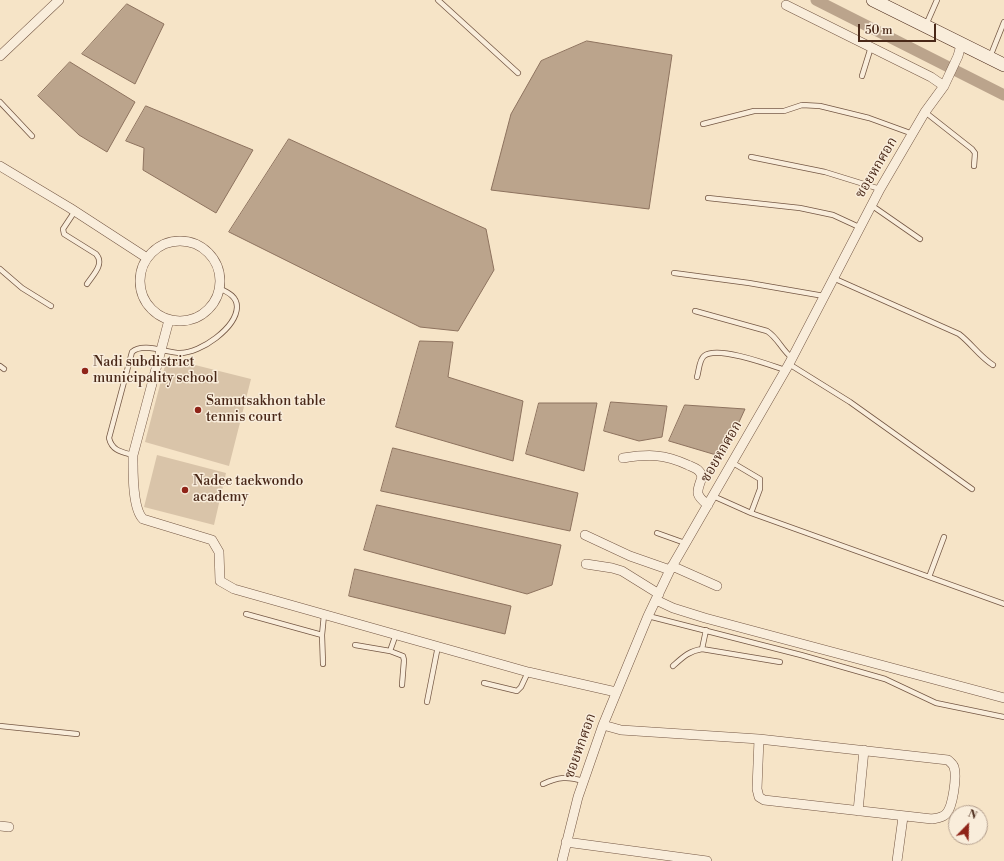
<!DOCTYPE html>
<html>
<head>
<meta charset="utf-8">
<style>
	body { margin:0 }
	#map { position:relative; width:1004px; height:861px; overflow:hidden; background:#f6e4c7; font-family:"Libre Bodoni",serif }
	canvas { display:block }
	.north { position:absolute; left:948px; top:805px; width:40px; height:40px; box-sizing:border-box; background:#f9eddb; border:1px solid #b39e8d; border-radius:50%; rotate:23deg; font-size:11px; font-weight:700; line-height:16px; text-align:center; color:#492818 }
	.north::after { content:''; display:block; margin:auto; width:14px; height:18px; background:#8f2418; clip-path:polygon(50% 0,100% 100%,50% 72%,0 100%) }
	.scale { position:absolute; left:858px; top:24px; width:78px; height:18px; box-sizing:border-box; border:2px solid #492818; border-top:0; padding-left:5px; font-size:12px; line-height:14px; white-space:nowrap; color:#492818; -webkit-text-stroke:3px #f9eddb; paint-order:stroke }
</style>
</head>
<body>
<div id="map">
<canvas width="1004" height="861"></canvas>
<div class="north">N</div>
<div class="scale">50 m</div>
</div>
<script>
const g = document.querySelector('canvas').getContext('2d');
g.lineJoin = 'round';
function paint(path, color) { g.fillStyle = color; g.fill(path, 'evenodd'); }
function trace(path, color, width, dash) { g.strokeStyle = color; g.lineWidth = width; g.lineCap = dash ? 'butt' : 'round'; g.setLineDash(dash || []); g.stroke(path); }
function write(font, color, halo, rows, align = 'center') {
  g.font = font + ' "Libre Bodoni","Noto Serif Thai",serif'; g.lineWidth = 3; g.setLineDash([]); g.textBaseline = 'middle'; g.strokeStyle = halo; g.fillStyle = color; for (const [text, x, y, turn = 0] of rows) {
    g.save(); g.translate(x, y); g.rotate((+turn || 0) * Math.PI / 180); g.textAlign = isNaN(turn) ? turn : align; if (halo) g.strokeText(text, 0, 0); g.fillText(text, 0, 0); g.restore();
  }
}
const green = new Path2D(`
	M167,358L251,379L229,466L145,442Z
	M157,455L226,473L214,525L144,507Z`);
const water = new Path2D(`
	M127,4L164,24L135,84L82,54Z
	M587,41L672,55L649,209L491,190L511,114L541,61Z
	M70,62L135,102L107,152L79,135L38,96Z
	M146,106L253,150L216,213L143,170L144,148L126,141Z
	M289,139L486,229L494,270L458,331L420,327L229,232Z
	M420,341L453,342L448,377L523,401L513,461L396,427Z
	M611,402L667,406L662,437L639,441L604,431Z
	M539,403H597L584,471L526,454Z
	M685,405L745,409L723,457L669,441Z
	M393,448L578,493L570,531L381,491Z
	M377,505L561,545L552,585L527,594L364,550Z
	M355,569L511,606L505,634L349,596Z`);
const canal = new Path2D(`
	M816,0L1004,95`);
const lane = new Path2D(`
	M438,0L518,73
	M926,25L937,0
	M990,57L1004,22
	M862,76L871,47
	M0,102L32,136
	M925,112L972,149L975,153L974,166
	M703,124L754,111H784L802,105L820,106L869,118L913,134
	M751,157L825,172L880,189
	M708,198L800,208L833,215L859,227
	M871,205L920,239
	M75,211L63,229L64,234L96,254C105,264 93,275 87,284
	M0,269L22,288L51,306
	M674,273L749,283L824,296
	M833,278L959,334C971,343 979,356 993,365
	M695,311L767,331C778,338 781,349 792,358
	M789,364L850,402L972,489
	M0,366L4,369
	M697,377C699,371 699,360 704,356C717,345 770,365 785,370
	M133,455C122,452 112,451 109,438L132,352C143,342 167,353 180,353C201,353 236,328 237,307C237,296 227,292 219,288
	M733,463L760,479V489L751,513
	M713,496L751,513L1004,604
	M657,533L685,543
	M929,577L944,537
	M246,614L322,635L323,664
	M648,616L801,655L885,679L936,703L1004,717
	M322,635L324,615
	M355,645L390,651L403,656L404,660L402,685
	M702,649L706,630
	M390,651L396,634
	M673,666C683,657 689,651 702,649L780,662
	M484,683L517,691L521,687L528,672
	M427,702L438,646
	M0,726L77,734
	M543,784C558,777 568,776 583,781`);
const street = new Path2D(`
	M786,5L931,77L944,86
	M0,56L59,0
	M0,166L70,208L147,258
	M140 281a40 40 0 1 1 80 0a40 40 0 1 1-80 0Z
	M169,320L133,455C133,470 132,508 143,519L212,540L219,552L220,581L234,589L528,672L616,692
	M623,458C649,454 664,454 688,465C695,468 700,469 702,477C697,492 694,494 708,505
	M585,535L630,556L670,570
	M586,564L612,568L622,571L659,594
	M672,566L717,586
	M656,600L673,608L705,618L1004,698
	M603,725L621,730L759,739L948,760C950,762 953,764 954,767C957,776 953,807 946,814C942,818 937,818 932,819L764,800L759,797L757,789L759,739
	M858,811L864,750
	M0,826L9,827
	M566,842L707,861
	M562,861L578,797L603,725L648,616L670,570L789,364L880,189L925,112L944,86L958,56L961,45
	M897,861L903,817`);
const secondary = new Path2D(`
	M873,0L1004,65`);
const markers = [
	[85,371,4,"#8f2418"],
	[198,410,4,"#8f2418"],
	[185,490,4,"#8f2418"]
];
const streetNames = [
	["ซอยหกศอก",877,168,-59],
	["ซอยหกศอก",722,452,-60],
	["ซอยหกศอก",581,746,-70]
];
const poiNames = [
	["Nadi subdistrict",93,363],
	["municipality school",93,379],
	["Samutsakhon table",206,402],
	["tennis court",206,418],
	["Nadee taekwondo",193,482],
	["academy",193,498]
];
paint(green, '#d9c4a9');
paint(water, '#bba48c');
trace(water, '#8d725e', 1);
trace(canal, '#bba48c', 11);
trace(lane, '#745744', 6);
trace(street, '#745744', 10);
trace(secondary, '#492818', 14);
trace(lane, '#f9eddb', 4.5);
trace(street, '#f9eddb', 9);
trace(secondary, '#f9eddb', 13);
for (const [x, y, r, color] of markers) { const dot = new Path2D(); dot.arc(x, y, r, 0, 2 * Math.PI); g.fillStyle = color; g.fill(dot); trace(dot, '#f9eddb', 1.5); }
write('14px', '#492818', '#f9eddb', streetNames);
write('14px', '#492818', '#f9eddb', poiNames, 'left');
</script>
</body>
</html>
